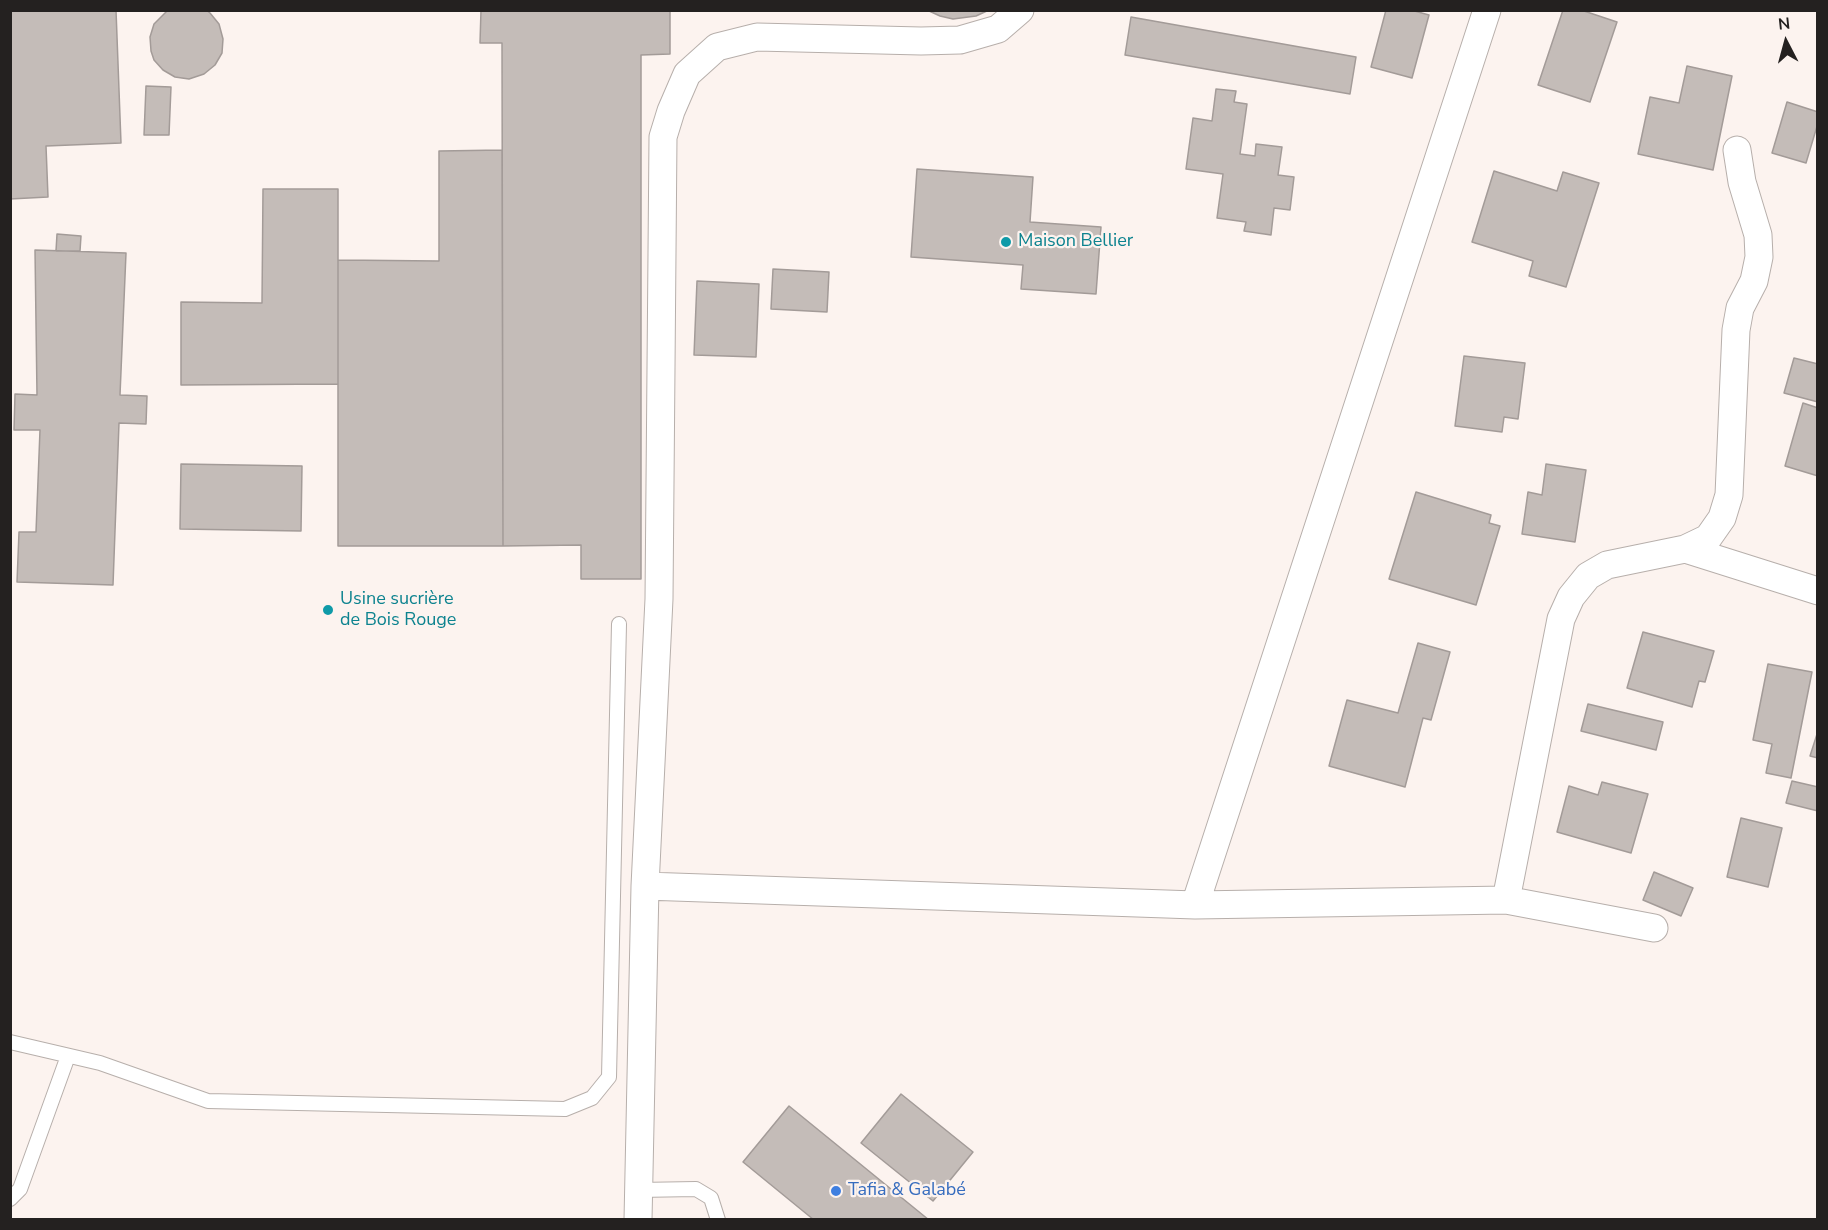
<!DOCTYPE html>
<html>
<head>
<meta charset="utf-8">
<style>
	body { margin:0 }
	#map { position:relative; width:1828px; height:1230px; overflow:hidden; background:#fcf3ef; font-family:"Nunito Sans",sans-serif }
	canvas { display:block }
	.frame { position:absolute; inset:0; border:12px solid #242120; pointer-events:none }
	.north { position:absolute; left:1756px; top:12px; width:60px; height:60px; -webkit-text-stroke:4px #fcf3ef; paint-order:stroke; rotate:354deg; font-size:16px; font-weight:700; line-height:24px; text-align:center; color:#242120 }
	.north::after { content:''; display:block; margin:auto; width:21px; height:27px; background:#242120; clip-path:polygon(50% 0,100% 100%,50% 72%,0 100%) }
</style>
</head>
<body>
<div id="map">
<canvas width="1828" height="1230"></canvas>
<div class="frame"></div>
<div class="north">N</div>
</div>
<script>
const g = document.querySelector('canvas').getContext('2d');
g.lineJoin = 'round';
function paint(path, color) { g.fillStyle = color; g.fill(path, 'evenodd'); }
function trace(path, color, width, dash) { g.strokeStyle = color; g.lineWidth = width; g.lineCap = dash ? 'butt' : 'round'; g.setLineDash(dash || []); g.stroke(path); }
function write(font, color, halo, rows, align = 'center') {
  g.font = font + ' "Nunito Sans",sans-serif'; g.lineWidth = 4.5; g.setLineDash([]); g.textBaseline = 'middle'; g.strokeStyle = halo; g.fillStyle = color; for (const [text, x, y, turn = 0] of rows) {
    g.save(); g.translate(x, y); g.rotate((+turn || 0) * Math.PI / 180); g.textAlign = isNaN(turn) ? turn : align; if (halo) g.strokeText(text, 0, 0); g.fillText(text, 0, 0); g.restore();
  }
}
const building = new Path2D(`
	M10,10H116L121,143L46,146L48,197L10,199Z
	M168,10H206L210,13L219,24L223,39L222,53L215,65L204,74L189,79L175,77L163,70L154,60L151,51L150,37L154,24Z
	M481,10H670V54L641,55V579H581V545L503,546L502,43H480Z
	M927,10H989L976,16L953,19L940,16Z
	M1386,10H1411L1429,15L1412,78L1371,67Z
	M1563,10H1581L1617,22L1590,102L1538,85Z
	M1131,17L1356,57L1350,94L1125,55Z
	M1687,66L1732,76L1713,170L1638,154L1650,97L1679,103Z
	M146,86L171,87L169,135H144Z
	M1216,89L1236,91L1234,102L1247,104L1240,154L1255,156L1256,144L1282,147L1278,175L1294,177L1290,210L1274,208L1271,235L1244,231L1246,222L1217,218L1223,174L1186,169L1193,118L1212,121Z
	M1787,102L1818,112V123L1806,163L1772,153Z
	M502,150L503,546H338V260L439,261V151Z
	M917,169L1033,177L1030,222L1101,227L1096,294L1021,289L1023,265L911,257Z
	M1494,171L1557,191L1563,172L1599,183L1566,287L1529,276L1533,261L1472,242Z
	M263,189H338V384L181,385V302L262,303Z
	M57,234L81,236L80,251H56Z
	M35,250L126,253L120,395L147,396L146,424L119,423L113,585L17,582L19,532H36L40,430H14L15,394L37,395Z
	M773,269L829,272L827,312L771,309Z
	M697,281L759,284L756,357L694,355Z
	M1464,356L1525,363L1518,419L1504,417L1502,432L1455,426Z
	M1794,358L1818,364V402L1784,393Z
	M1803,403L1818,408V476L1785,466Z
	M181,464L302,466L301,531L180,529Z
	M1546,464L1586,470L1575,542L1522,534L1528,492L1542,495Z
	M1416,492L1491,515L1489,523L1500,526L1476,605L1389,579Z
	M1643,632L1714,651L1705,682L1699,681L1692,707L1627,688Z
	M1418,643L1450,652L1431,720L1423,718L1405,787L1329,766L1347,700L1398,713Z
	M1768,664L1812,672L1791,778L1766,773L1772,744L1753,740Z
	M1588,704L1663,722L1656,750L1581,731Z
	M1818,731V758L1810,756Z
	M1792,781L1818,787V811L1786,803Z
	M1602,782L1648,794L1631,853L1557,832L1569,786L1598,795Z
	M1741,818L1782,828L1768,887L1727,877Z
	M1654,872L1693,888L1681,916L1643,900Z
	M901,1094L973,1152L933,1201L861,1143Z
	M789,1106L929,1220H814L743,1162Z`);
const service = new Path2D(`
	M10,1042L100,1063L208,1101L565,1109L592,1098L609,1077L619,624
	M638,1190L696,1189L711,1198L718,1220
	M10,1199L20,1189L68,1056`);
const minor = new Path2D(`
	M1685,549L1818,591
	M645,886L1195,905L1506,900L1654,928
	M1506,900L1561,619L1571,597L1588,576L1607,565L1685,549L1708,538L1722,518L1729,495L1736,330L1740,308L1754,281L1759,257L1758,235L1742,182L1737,150
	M1195,905L1487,10
	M638,1220L645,886L659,599L663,137L671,111L687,74L717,47L757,37L921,41L960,40L998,29L1020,10`);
const markers = [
	[1006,242,6,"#0f9aa8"],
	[328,610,6,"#0f9aa8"],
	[836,1191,6,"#3f7fe0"]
];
const cultureNames = [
	["Maison Bellier",1018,242],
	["Usine sucrière",340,600],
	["de Bois Rouge",340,621]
];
const shopNames = [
	["Tafia & Galabé",848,1191]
];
paint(building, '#c4bcb8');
trace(building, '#a39b98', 1.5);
trace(service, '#b7afab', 16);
trace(minor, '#b7afab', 29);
trace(service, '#fff', 14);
trace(minor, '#fff', 27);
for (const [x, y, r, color] of markers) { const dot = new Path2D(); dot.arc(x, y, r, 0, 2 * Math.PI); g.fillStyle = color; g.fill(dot); trace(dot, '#fcf3ef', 2); }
write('18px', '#0d838f', '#fcf3ef', cultureNames, 'left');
write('18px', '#366cbe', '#fcf3ef', shopNames, 'left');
</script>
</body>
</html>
